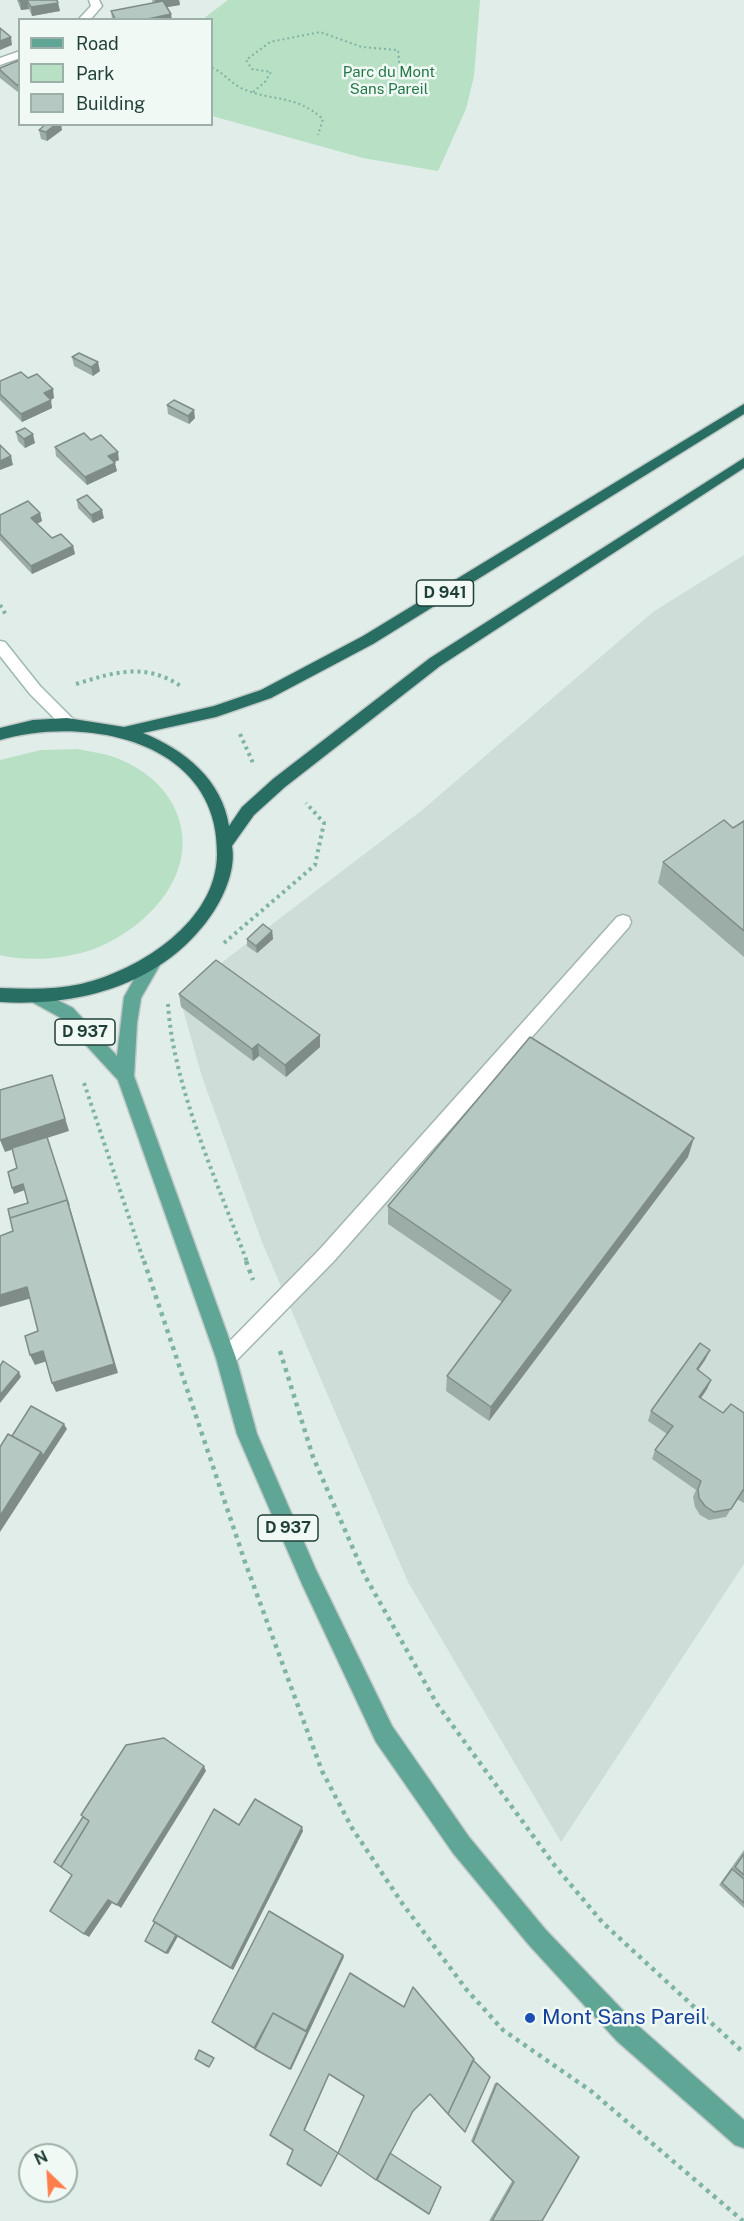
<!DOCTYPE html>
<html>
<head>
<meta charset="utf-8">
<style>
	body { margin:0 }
	#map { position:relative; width:744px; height:2221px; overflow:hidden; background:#e0ede8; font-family:"Public Sans",sans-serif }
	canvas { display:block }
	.legend { position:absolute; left:18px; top:18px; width:195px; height:108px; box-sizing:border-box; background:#f1f9f5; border:2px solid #9dafa9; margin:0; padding:8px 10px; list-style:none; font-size:18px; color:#1f3f37 }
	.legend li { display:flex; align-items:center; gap:12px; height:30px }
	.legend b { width:30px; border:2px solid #9dafa9 }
	.north { position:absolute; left:18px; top:2143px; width:60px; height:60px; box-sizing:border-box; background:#f1f9f5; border:2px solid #9dafa9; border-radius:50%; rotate:335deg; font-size:16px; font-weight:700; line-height:24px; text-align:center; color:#1f3f37 }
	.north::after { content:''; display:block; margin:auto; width:21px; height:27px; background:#ff7f4c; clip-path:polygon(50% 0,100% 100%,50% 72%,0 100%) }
</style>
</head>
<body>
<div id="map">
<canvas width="744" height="2221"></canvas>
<ul class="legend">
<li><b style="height:8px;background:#60a697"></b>Road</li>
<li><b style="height:16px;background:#b7e0c4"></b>Park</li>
<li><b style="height:16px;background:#b5c8c1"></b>Building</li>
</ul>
<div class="north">N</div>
</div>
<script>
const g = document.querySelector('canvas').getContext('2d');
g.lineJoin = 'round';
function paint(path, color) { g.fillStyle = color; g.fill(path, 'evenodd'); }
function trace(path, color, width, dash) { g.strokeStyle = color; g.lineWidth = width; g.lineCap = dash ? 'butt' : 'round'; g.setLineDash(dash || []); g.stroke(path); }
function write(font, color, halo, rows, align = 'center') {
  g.font = font + ' "Public Sans",sans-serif'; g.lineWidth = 5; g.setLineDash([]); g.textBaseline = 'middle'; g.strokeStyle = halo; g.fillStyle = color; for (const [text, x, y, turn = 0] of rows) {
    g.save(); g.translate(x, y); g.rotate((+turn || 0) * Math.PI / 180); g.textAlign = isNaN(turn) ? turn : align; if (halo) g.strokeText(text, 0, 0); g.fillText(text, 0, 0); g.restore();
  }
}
const built = new Path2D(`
	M744,555V1564L561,1842L408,1582L262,1242L202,1077L179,995L421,811L653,612Z`);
const green = new Path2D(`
	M228,0H480L474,76L466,109L438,171L363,158L212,116V20L203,19Z
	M78,749C90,752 103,753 114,757C138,766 161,782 173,805C205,867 151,927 94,949C66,959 29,962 0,955V760L41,750Z`);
const pathFar2 = new Path2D(`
	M212,68C222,71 230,83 243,89C274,102 295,94 323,119L318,135
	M253,92L265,82L271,72L252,69L246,60L270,42L320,32L362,47L398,50L400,71`);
const pathFar1 = new Path2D(`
	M0,605L6,615
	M76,684C115,672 146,662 182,687
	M240,734L253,763
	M224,943L315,865L324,823L306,803
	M168,1004C173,1087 218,1183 247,1262
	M84,1083L144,1262`);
const path = new Path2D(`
	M144,1261L245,1562L322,1771L352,1828L402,1903L466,1989L503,2030L591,2091L743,2221
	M246,1261L253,1280
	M280,1351L313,1457L365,1576L437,1704L555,1866L603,1923L744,2053`);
const lane = new Path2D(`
	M623,915L629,917L631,922L629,927L334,1261L233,1364L226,1367L219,1364L216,1358L219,1352L320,1249L617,917Z`);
const street = new Path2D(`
	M89,0H99L102,6L90,20H78L91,6Z
	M20,51V58L0,65V58Z`);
const secondary = new Path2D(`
	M0,641L5,642L40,686L74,720L77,724L74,728H64L30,694L0,656Z`);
const primary = new Path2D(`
	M152,956L158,958L161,963L141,998L137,1023L134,1076L236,1358L257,1434L316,1570L392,1726L469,1837L545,1929L635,2023L744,2120V2148L735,2145L617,2041L529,1945L453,1853L376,1742L302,1584L237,1434L216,1358L118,1080L61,1018L32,1002L29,997L32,992L38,990L73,1008L117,1056L124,997L146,958Z`);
const highway = new Path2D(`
	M744,404V414L373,644L271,698L216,717L143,733C185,750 222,780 229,826L242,807L273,779L430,658L744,458V468L440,666L285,787L254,815L232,846C236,868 225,894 214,911C167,983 82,1007 0,1002V988C28,989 54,990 81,984C140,970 217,921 217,854C219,741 87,715 0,740V728L33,720L67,718L124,727L214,706L261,690L363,636Z`);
const wall = new Path2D(`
	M17,0H57L60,11L32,16L29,9L21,10Z
	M152,0H179L180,5L167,7L172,20L112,19L111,11L153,3Z
	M20,60V93H19L0,78V68Z
	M39,130H62L47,141L41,139Z
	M72,357L100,371L93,376L74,366Z
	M28,378L54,398L50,400L52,408L22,422L0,400V381Z
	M167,405L195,418L189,424L168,414Z
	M16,432L35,443L25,448L18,441Z
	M91,440L119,460L114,462L117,471L87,485L56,456L55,447Z
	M77,500L104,518L93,523L78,508Z
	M40,513L42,521L37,524L52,538L73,546L75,554L32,574L0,540V515Z
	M744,821V957L658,883L663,862L733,828Z
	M272,931L273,939L257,953L247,946V939Z
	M179,994L320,1035V1047L286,1077L259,1056L253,1061L181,1007Z
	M688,1157L489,1421L446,1391L447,1376L502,1302L388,1224V1206Z
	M710,1350L705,1360L698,1370L711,1380L707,1389L701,1398L723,1413H744V1503L737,1499L726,1517L709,1520L700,1515L695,1507L693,1497L696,1490L652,1459L655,1450L667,1434L648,1421L651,1411Z
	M239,1825L303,1831L233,1970L174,1934L178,1936L168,1954L145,1941Z
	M744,1850V1908L719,1885Z
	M495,2083H497L542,2221H489L512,2181L471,2141Z`);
const shadedWall = new Path2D(`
	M27,0L29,9L21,10L20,1Z
	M155,0H179L180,5L156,9Z
	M58,3L60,11L32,16L31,7Z
	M171,14L172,20H143Z
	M11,37L12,45L0,50V41Z
	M20,84V93H19L17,85Z
	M56,124H61L62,130L47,141L46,132Z
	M98,362L100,371L93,376L91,367Z
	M53,389L54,398L46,402L44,393Z
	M51,400L52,408L22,422L21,414Z
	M194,410L195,418L189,424L188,416Z
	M33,434L35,443L25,448L24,439Z
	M118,452L119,460L110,464L108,456Z
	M11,456L13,465L0,470V461Z
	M115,463L117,471L87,485L85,477Z
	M102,510L104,518L93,523L91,515Z
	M40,513L42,521L33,526L31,518Z
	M73,546L75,554L32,574L31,566Z
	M272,931L273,939L257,953L256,946Z
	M320,1035V1047L286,1077L285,1065Z
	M258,1044L259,1056L253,1061L252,1049Z
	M52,1075L69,1131L47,1138L71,1211L118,1373L56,1392L52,1383L68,1205L47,1138L5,1152L0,1140Z
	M694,1138L688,1157L489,1421L491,1407Z
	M23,1184L25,1190L14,1194L12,1188Z
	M27,1287L32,1298L0,1307V1295Z
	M710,1350L705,1360L692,1379L697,1369Z
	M43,1351L47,1361L35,1365L30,1355Z
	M19,1372L21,1377L0,1403V1395Z
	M711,1380L707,1389L695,1407L699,1397Z
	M64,1424L67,1429L0,1532V1516L41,1452Z
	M204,1766L206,1771L121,1908L117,1905Z
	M302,1827L303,1831L233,1970L231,1968Z
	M108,1900L112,1903L89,1937L84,1934Z
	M176,1935L178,1936L168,1954L166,1953Z
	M343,1955L344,1957L291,2070L290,2069L306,2031Z
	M329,2074V2075L305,2130L338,2153L304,2130Z`);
const building = new Path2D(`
	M19,0H57L58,3L31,7L27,0L20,1Z
	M163,1L171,14L143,20H116L111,11Z
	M0,28L11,37L0,41Z
	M20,60V84L17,85L0,70V68Z
	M46,124H56L46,132L39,130Z
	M79,353L98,362L91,367L72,357Z
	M21,372L28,378L37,374L53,389L44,393L51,400L21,414L0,394V381Z
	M174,400L194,410L188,416L167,405Z
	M25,428L33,434L24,439L16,432Z
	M84,433L91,440L101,435L118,452L108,456L115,463L85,477L55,447Z
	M0,445L11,456L0,461Z
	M87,495L102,510L91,515L77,500Z
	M28,501L40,513L31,518L52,538L61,534L73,546L31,566L0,534V515Z
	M724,820L733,828L744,821V931L663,862Z
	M263,924L272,931L256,946L247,939Z
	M216,960L320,1035L285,1065L258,1044L252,1049L179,994Z
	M530,1037L694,1138L491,1407L447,1376L511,1290L388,1206Z
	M52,1075L65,1119L0,1140V1090Z
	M47,1137L69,1205L67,1200L10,1218L8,1209L28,1203L23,1184L12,1188L8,1172L17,1168L12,1148Z
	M67,1200L114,1364L52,1383L43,1351L30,1355L25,1336L38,1331L27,1287L0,1295V1236L13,1231L10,1218Z
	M700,1343L710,1350L697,1369L711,1380L699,1397L723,1413L731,1404L744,1413V1491L743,1490L731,1509L714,1512L705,1506L699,1498L698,1489L701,1481L655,1450L673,1426L651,1411Z
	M3,1361L19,1372L0,1395V1366Z
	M31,1406L64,1424L43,1456L41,1452L12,1436Z
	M8,1434L41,1452L0,1516V1447Z
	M164,1738L204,1766L117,1905L108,1900L84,1934L50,1911L72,1875L61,1867L89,1821L81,1815L126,1745Z
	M255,1799L302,1827L231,1968L153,1921L214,1809L239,1825Z
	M83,1817L89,1821L61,1867L54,1862Z
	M744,1854V1875L735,1867Z
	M732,1869L744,1879V1903L722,1883Z
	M269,1911L343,1955L306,2031L273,2013L254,2048L212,2022Z
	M155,1922L176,1935L166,1953L145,1941Z
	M350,1973L404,2007L413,1987L474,2059L448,2114L430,2094L413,2111L376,2180L338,2153L321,2186L287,2164L293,2150L270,2135ZM329,2074L364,2096L338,2153L304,2130Z
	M273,2013L307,2032L290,2069L255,2049Z
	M199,2050L214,2058L209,2067L195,2059Z
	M473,2060L490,2077L465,2132L448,2114Z
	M497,2083L579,2157L542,2221H492L514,2182L473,2142Z
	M390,2153L441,2187L429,2214L377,2180Z`);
const markers = [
	[530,2018,6,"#1a4fb4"]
];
const farParknames = [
	["Parc du Mont",389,72],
	["Sans Pareil",389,89]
];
const shields = [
	[445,593,57],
	[85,1032,60],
	[288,1528,60]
];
const shieldNames = [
	["D 941",445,593],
	["D 937",85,1032],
	["D 937",288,1528]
];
const nearTransitnames = [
	["Mont Sans Pareil",542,2018]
];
paint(built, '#ceddd7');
paint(green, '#b7e0c4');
trace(lane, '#a2b5af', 3);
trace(street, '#a2b5af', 3);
trace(secondary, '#9db9b1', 3);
trace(primary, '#c0c9c7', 3);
trace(highway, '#c0c9c7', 3);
trace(pathFar2, '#7eb3a5', 2, [2, 3]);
trace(pathFar1, '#7eb3a5', 4, [3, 4]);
trace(path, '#7eb3a5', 4.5, [4, 5]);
paint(lane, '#fff');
paint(street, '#fff');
paint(secondary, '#fff');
paint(primary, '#60a697');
paint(highway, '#286e62');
paint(wall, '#9caca6');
paint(shadedWall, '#7f8c87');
paint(building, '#b5c8c1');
trace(building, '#7f8c87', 1.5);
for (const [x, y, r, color] of markers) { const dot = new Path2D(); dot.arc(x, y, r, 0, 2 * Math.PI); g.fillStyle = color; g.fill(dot); trace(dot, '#f1f9f5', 2); }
write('15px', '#257949', '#f1f9f5', farParknames);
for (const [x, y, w] of shields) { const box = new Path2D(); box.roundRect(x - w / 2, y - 13, w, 26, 4.5); g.fillStyle = '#f1f9f5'; g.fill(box); trace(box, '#1f3f37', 1.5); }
write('bold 16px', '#1f3f37', null, shieldNames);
write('21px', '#164399', '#f1f9f5', nearTransitnames, 'left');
</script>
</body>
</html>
